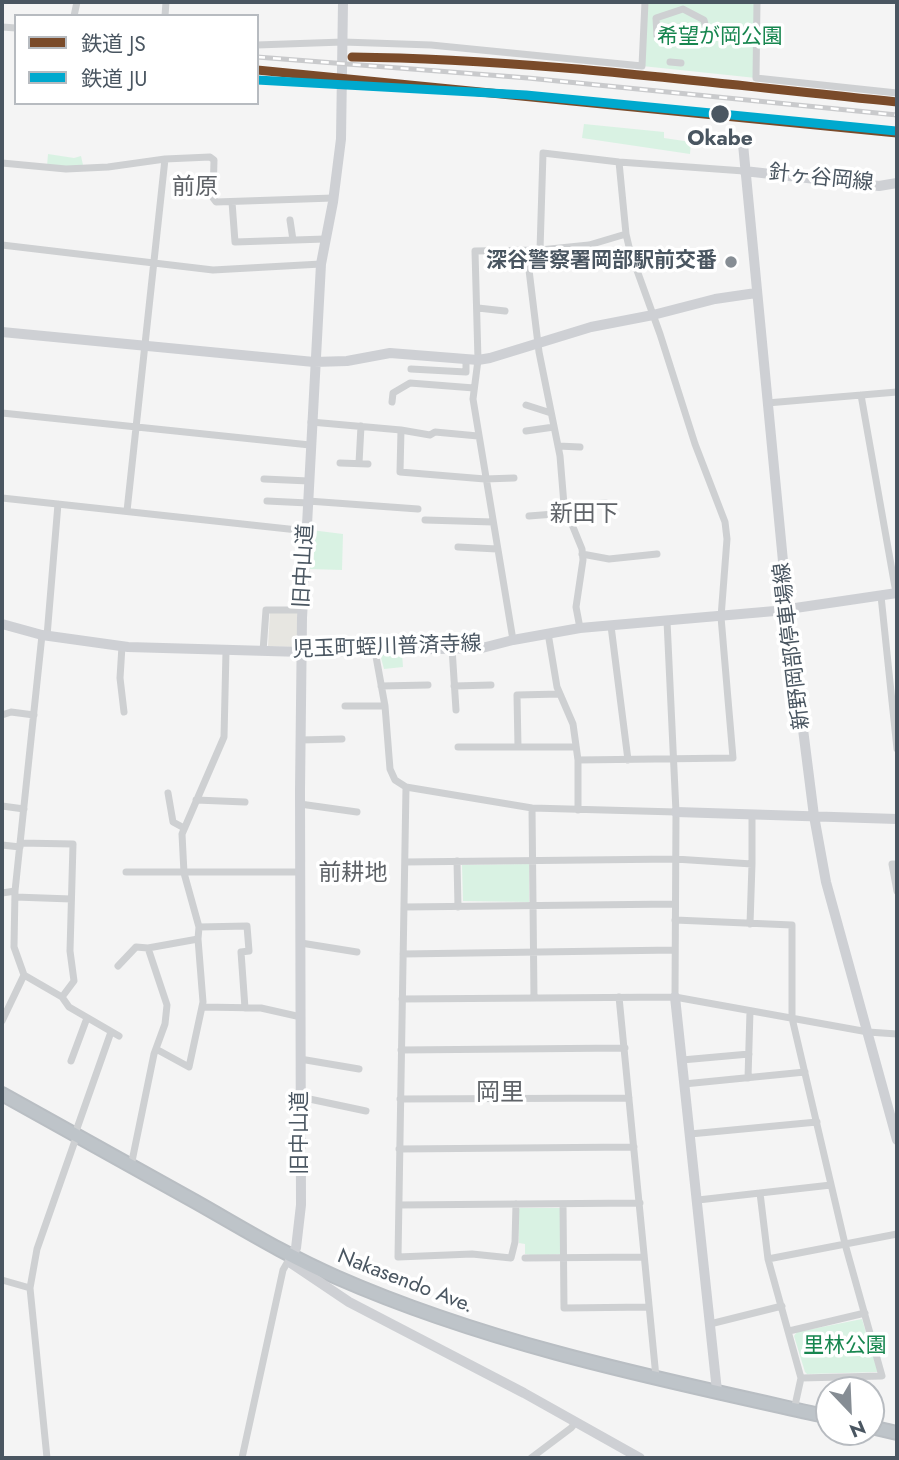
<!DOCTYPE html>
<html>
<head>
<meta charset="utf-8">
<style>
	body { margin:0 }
	#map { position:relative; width:899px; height:1460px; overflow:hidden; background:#f4f4f4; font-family:Jost,"Noto Sans JP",sans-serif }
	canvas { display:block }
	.frame { position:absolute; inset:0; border:4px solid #4a5661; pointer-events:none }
	.legend { position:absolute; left:14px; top:14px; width:245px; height:91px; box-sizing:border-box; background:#fff; border:2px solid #b7bbc0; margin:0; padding:9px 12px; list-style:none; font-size:21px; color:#4a5661 }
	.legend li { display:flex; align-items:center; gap:14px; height:35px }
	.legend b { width:35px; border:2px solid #b7bbc0 }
	.north { position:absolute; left:815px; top:1376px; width:70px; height:70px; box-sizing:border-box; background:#fff; border:2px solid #b7bbc0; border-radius:50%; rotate:157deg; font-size:19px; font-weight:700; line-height:28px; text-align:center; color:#4a5661 }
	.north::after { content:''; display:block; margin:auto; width:24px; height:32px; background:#868d94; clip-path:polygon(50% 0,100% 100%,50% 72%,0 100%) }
</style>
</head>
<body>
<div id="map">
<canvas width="899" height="1460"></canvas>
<div class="frame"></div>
<ul class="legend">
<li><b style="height:9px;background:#7a4b2a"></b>鉄道 JS</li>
<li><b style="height:9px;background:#00a9ce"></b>鉄道 JU</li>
</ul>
<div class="north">N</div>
</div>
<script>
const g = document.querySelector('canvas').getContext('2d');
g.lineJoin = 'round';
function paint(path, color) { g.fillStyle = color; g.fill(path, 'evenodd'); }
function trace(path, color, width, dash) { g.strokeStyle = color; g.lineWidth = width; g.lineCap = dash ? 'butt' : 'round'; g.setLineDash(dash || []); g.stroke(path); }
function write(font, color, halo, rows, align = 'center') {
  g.font = font + ' Jost,"Noto Sans JP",sans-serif'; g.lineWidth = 7; g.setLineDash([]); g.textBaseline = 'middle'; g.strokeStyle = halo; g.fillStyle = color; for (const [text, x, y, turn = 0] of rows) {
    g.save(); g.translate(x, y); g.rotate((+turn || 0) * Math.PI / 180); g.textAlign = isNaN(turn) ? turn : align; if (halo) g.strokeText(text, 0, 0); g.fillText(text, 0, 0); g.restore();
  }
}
const green = new Path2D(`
	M645,2H758L756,78L642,66Z
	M584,124L664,132V138L691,142L690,154L582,138Z
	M48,154L74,158L81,156L83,165L66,167L47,166Z
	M311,530L343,534L342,570L310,569Z
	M380,654H402L403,667L384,669Z
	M529,864V902L463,901L462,865Z
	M520,1208H560L561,1254L536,1256L525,1254V1244L519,1243L518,1210Z
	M862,1319L878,1372L807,1374L805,1372L794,1336L797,1332Z`);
const sand = new Path2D(`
	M270,612L298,613V642L294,647L268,646Z`);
const street = new Path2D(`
	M757,2L756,78L897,93
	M683,9L704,20L707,33L701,41L657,36L656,18Z
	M74,16L77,2
	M165,16L166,2
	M2,27L16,28
	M257,45L343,42L431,45L642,66L645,2
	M670,62L681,63
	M2,163L66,169L108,167L165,159L210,157L214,160L213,198L216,202L333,198
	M232,202L235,242L325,239
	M290,220L293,240
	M2,245L213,270L321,264
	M521,250L529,270L539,352L560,456L564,505L582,549L583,560L576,607L580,628
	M540,250L543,153L619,162L744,171
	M478,308L505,311
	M411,369L466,372V359
	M861,395L896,593
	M392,402L393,393L410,383L474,388
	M767,403L897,392
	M526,405L551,413
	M2,413L310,445
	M311,422L401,430L400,472L485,479L514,478
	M401,430L430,435L435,432L478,436
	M526,431L554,427
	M558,446L580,447
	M340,463L368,464
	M359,463L361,426
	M264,479L309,481
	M2,498L307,531
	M267,501L308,503
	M308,501L418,509
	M564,505L606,503
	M127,511L165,159
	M529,516L567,513
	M425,520L493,522
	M458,547L497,549
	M582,554L609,559L657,554
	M881,596L897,749
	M667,621L676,812L675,997
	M611,626L628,760
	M548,633L557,687L573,724L578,760V810
	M47,636L58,504
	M513,640L473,399L478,360L475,251L540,250L589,245L626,234
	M122,646L120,678L124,712
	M452,648L456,710
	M263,651L266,610H303
	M375,651L385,706L390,769L395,780L406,787L532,808L676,812
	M381,686L428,685
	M454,686L491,685
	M345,706H385
	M2,715L11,712L34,715
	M301,740L342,739
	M458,747H576
	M518,747L517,695L560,694
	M578,760L733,758L721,617L727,539L725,522L695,444L660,334L630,251L626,234L619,162
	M406,787L398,1257L472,1254L511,1258L515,1242L516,1204
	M168,793L173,822L184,828
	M196,800L245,802
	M300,804L357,812
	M2,806L24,809
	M532,808L534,998
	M20,843L73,844L70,951L74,981L62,997L24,975
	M2,845L20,847
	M457,861L458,907
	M405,862L675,859L752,864L750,924
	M752,864V814
	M897,864H892L897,891
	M126,872H301
	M2,893L15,891
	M15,897L71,899
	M404,907L675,904
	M675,920L792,925V1018L845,1244L882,1376L801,1378
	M199,927L247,926L249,951L241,952L245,1008
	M198,939L199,927L184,873L182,834L224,737L226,651
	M301,943L357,952
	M403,954L675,950
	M118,966L136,947L148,948
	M62,997L69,1007L119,1036
	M619,997L656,1377
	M402,999L675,997L868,1032L897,1034
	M202,1007L261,1008L301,1017
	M2,1021L24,975L14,947L15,891L42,635
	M401,1050L625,1048
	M300,1059L359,1069
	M682,1060L749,1054
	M71,1061L87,1018
	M748,1078L750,1011
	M684,1084L805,1072
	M300,1097L366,1111
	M400,1099L629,1098
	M75,1134L111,1032
	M690,1134L817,1122
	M399,1149L634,1147
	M131,1166L154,1054L165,1024L167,1005L148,948L198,939L203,1002L189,1067L156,1049
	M760,1193L768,1259L801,1378L794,1410
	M698,1200L831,1185
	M563,1204L564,1308L649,1307
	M399,1205L640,1203
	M525,1258L644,1257
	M768,1259L897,1234
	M2,1280L30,1288
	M710,1324L782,1306
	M789,1331L865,1313
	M47,1458L30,1288L37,1249L77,1135
	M242,1458L283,1270L291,1256
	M531,1458L571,1428L576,1422`);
const secondary = new Path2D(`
	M343,2L341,139L333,202L321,264L302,618L300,790L301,1205L296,1248L291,1256V1263L349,1302L524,1393L640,1458
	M743,144L787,603L814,816L826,882L897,1140
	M744,171L879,186L897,183
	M2,332L314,362L347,361L390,353L478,360L490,358L591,327L653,315L715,299L756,293
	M2,624L42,635L128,647L303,652L482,648L513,640L580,628L775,611L897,593
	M676,812L897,819
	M675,997L717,1391`);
const highway = new Path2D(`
	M2,1094C67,1130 132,1166 196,1202C242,1228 287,1256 336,1277C493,1346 663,1380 829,1417
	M871,1427L897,1433`);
const rail = new Path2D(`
	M257,57L528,78L897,115`);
const rail1 = new Path2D(`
	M352,57C534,59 716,84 897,102
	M257,70L897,133`);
const rail2 = new Path2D(`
	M257,80L526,95L896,131`);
const markers = [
	[720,114,10,"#4a5661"],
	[731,262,7,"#868d94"]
];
const parkNames = [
	["希望が岡公園",720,38],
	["里林公園",845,1347]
];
const stopNames = [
	["Okabe",720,140]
];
const streetNames = [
	["針ヶ谷岡線",821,179,6],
	["旧中山道",305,566,-87],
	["新野岡部停車場線",793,646,-97],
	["児玉町蛭川普済寺線",387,648,-2],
	["旧中山道",301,1133,-90],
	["Nakasendo Ave.",405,1282,21]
];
const poiNames = [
	["深谷警察署岡部駅前交番",717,262]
];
const neighbourhoodNames = [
	["前原",195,188],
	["新田下",584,515],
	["前耕地",353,874]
];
const quarterNames = [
	["岡里",500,1094]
];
paint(green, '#d9f2e3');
paint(sand, '#e7e6e1');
trace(highway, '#b9bec3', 16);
trace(street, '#ced0d2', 7);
trace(secondary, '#ced0d4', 10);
trace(highway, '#bec4c9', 12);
trace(rail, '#c9cacc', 5);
trace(rail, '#fff', 2.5, [8]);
trace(rail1, '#7a4b2a', 9);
trace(rail2, '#00a9ce', 9);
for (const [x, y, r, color] of markers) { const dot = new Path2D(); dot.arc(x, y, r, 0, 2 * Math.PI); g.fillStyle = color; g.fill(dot); trace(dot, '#fff', 2.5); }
write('21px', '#17864f', '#fff', parkNames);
write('bold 21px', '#4a5661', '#fff', stopNames);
write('21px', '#4a5661', '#fff', streetNames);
write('bold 21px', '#4a5661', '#fff', poiNames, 'right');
write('23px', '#5f6368', '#fff', neighbourhoodNames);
write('24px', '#5f6368', '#fff', quarterNames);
</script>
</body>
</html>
